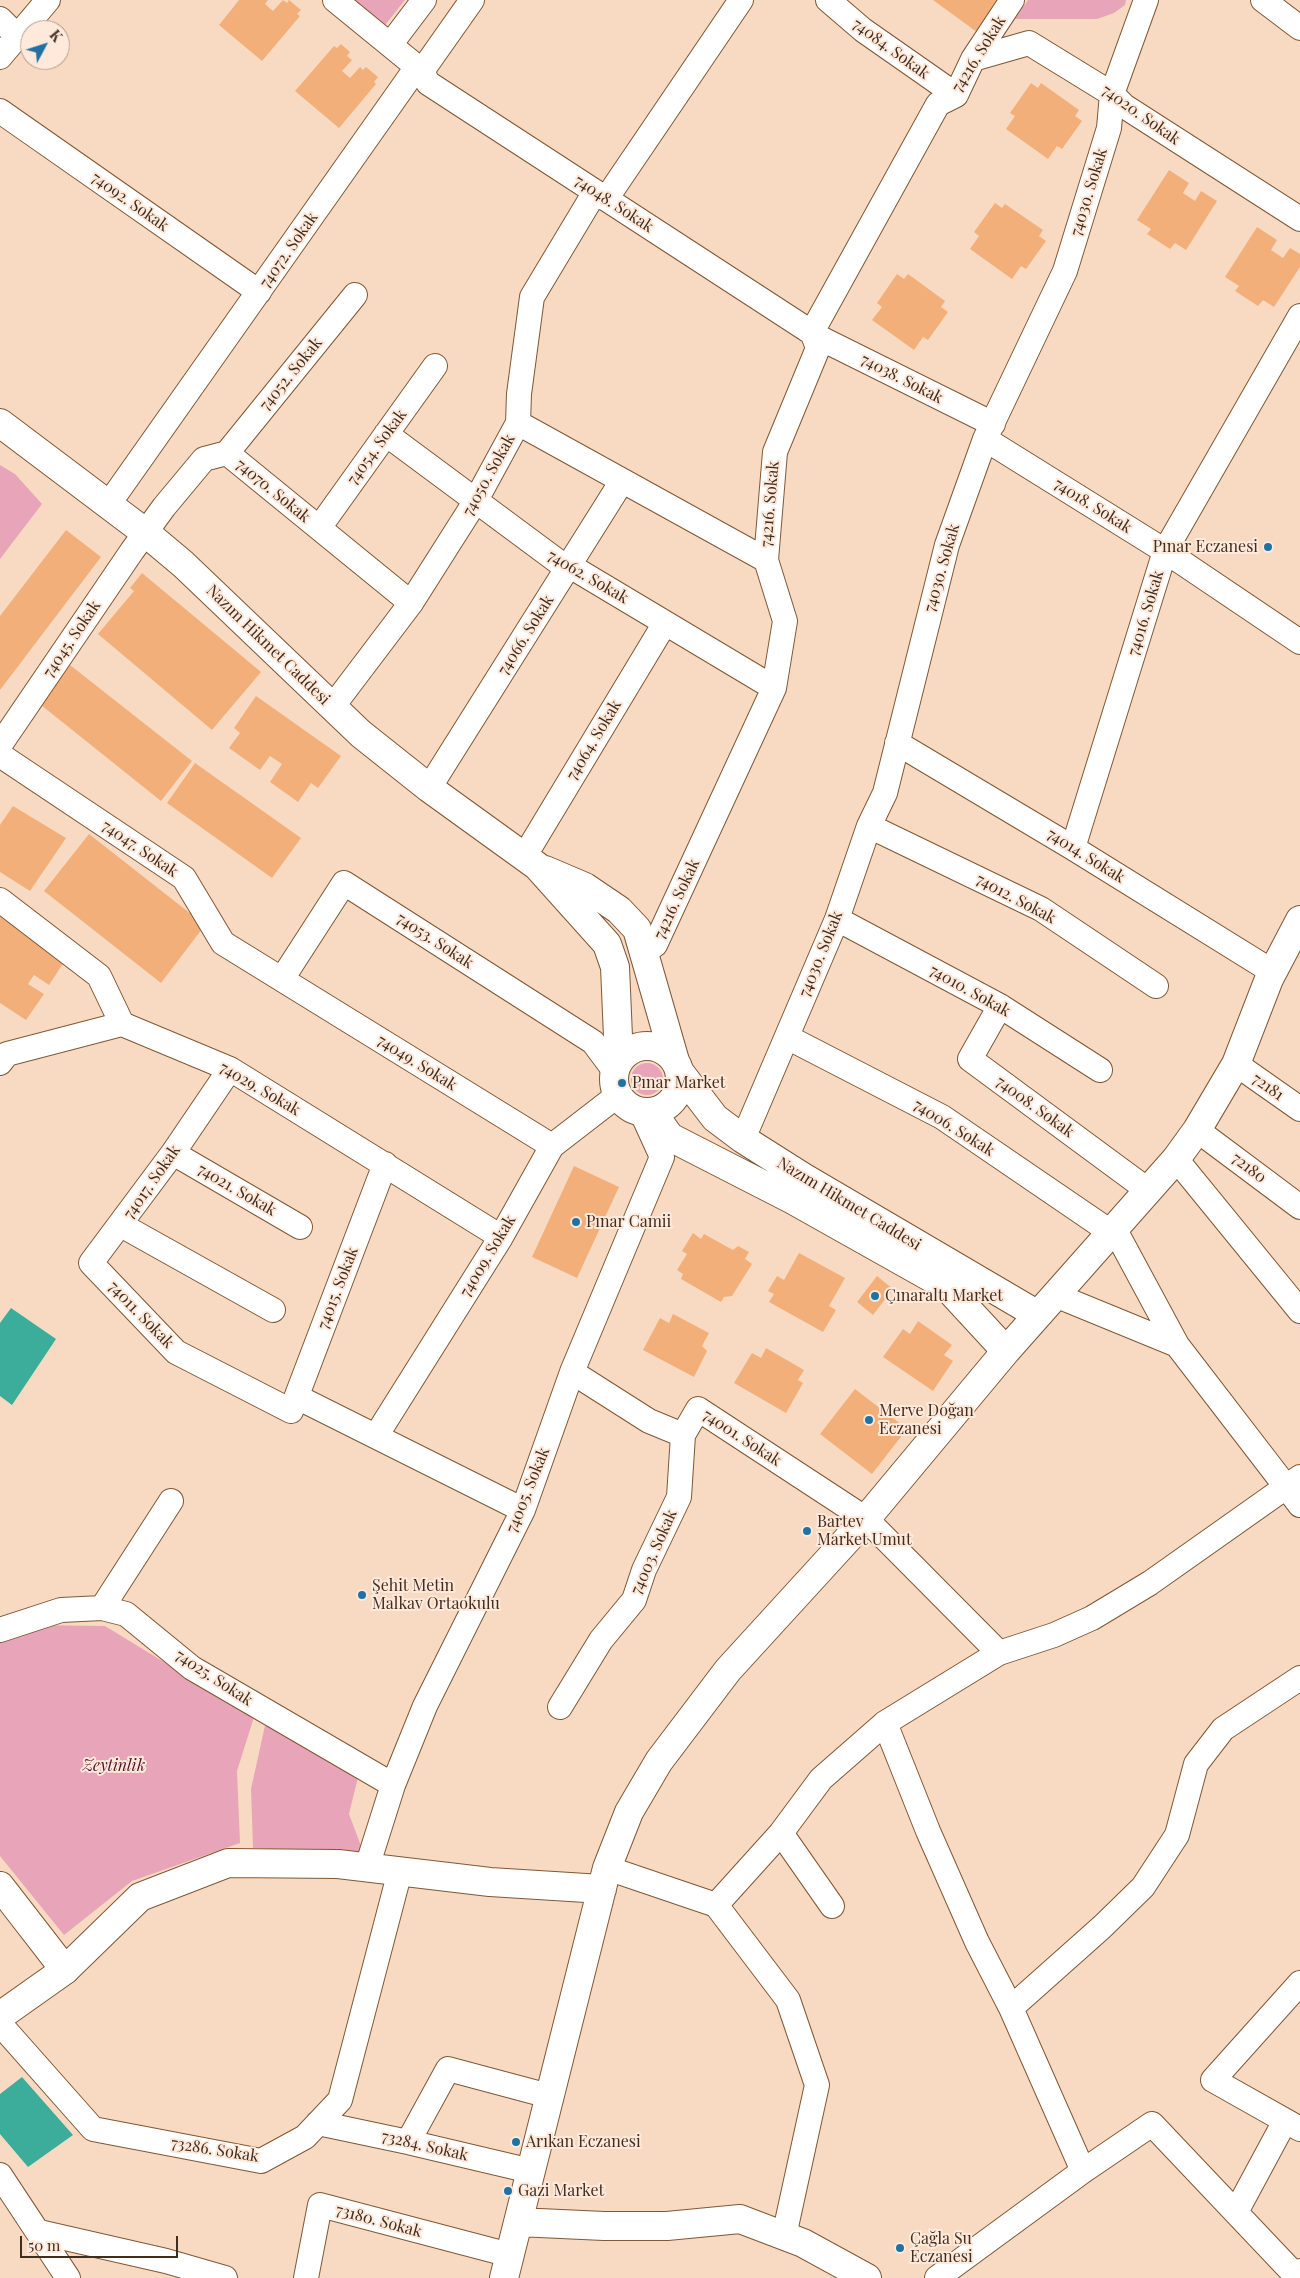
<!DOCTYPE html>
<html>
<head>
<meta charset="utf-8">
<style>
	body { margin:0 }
	#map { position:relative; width:1300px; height:2278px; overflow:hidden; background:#f8dac3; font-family:"Playfair Display",serif }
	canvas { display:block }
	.north { position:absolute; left:20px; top:20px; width:50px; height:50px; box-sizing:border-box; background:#fee9da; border:1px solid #b29e8f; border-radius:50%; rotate:50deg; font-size:14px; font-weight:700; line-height:20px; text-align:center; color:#412d1e }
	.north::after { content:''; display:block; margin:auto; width:18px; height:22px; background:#1f73a4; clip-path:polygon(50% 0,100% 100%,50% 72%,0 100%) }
	.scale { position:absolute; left:20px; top:2236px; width:158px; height:22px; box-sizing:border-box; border:2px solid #412d1e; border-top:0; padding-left:6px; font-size:15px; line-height:18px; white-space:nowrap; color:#412d1e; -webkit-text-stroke:4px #fee9da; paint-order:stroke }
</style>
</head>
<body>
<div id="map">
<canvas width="1300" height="2278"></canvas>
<div class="north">K</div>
<div class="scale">50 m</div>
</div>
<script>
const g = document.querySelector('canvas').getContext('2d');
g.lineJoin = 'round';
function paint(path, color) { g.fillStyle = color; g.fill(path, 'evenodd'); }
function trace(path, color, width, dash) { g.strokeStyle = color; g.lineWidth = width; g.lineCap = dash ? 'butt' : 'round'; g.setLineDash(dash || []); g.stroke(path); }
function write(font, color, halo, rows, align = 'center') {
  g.font = font + ' "Playfair Display",serif'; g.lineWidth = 4; g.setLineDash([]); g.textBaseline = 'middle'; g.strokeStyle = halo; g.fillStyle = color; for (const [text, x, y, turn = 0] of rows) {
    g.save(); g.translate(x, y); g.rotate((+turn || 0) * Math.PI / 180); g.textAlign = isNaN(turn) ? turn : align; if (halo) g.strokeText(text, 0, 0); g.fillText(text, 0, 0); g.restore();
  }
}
const green = new Path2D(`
	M354,0H405L385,25Z
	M1028,0H1126L1125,5L1114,13L1097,19H1015Z
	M0,465L15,474L42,504L0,559Z
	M631 1079a16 16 0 1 1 32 0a16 16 0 1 1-32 0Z
	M29,1625L105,1626L254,1717L237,1771L240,1843L132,1881L64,1935L0,1856V1639Z
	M266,1721L359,1773L349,1814L364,1854L253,1848L251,1789Z`);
const water = new Path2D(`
	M11,1308L56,1339L12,1405L0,1396V1323Z
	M22,2077L73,2135L28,2167L0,2134V2094Z`);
const building = new Path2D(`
	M239,0H268L265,4L273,11L283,0L287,3L289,0L301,10L297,14L300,16L262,61L219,25Z
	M933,0H1001L981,35Z
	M341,44L350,52L347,56L352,60L342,71L350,78L360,67L363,70L366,67L378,77L374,82L376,84L339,128L295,91L334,46L337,48Z
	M1031,83L1038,88L1041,83L1079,110L1075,116L1082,121L1062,149L1057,146L1048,159L1006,129L1015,116L1010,113Z
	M1169,170L1189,183L1183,193L1195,201L1201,191L1217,201L1186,250L1175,243L1170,249L1147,234L1151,229L1137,220Z
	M995,203L1002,208L1005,204L1043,230L1039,236L1046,241L1026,269L1021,266L1012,279L970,249L979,236L974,232Z
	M1257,227L1277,240L1271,250L1283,258L1290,248L1300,254V267L1274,307L1263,300L1258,306L1235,291L1239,286L1225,277Z
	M897,274L904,279L908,274L945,301L941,307L948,312L928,340L923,337L914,350L872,320L882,307L877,303Z
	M66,530L101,557L0,690V616Z
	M142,573L261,672L212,730L98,634L134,591L130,588Z
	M70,665L192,761L161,801L41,705Z
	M256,696L341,756L318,788L311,783L298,802L270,782L282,764L270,756L260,770L229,748L240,733L234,728Z
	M195,763L301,838L272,878L167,803Z
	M13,806L66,838L30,891L0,872V825Z
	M89,834L205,925L161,983L44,891Z
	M0,917L66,959L49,985L34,975L28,984L44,994L26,1020L0,1003Z
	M574,1166L619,1187L577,1278L532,1257Z
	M693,1233L701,1239L704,1234L733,1250L738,1246L749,1252L745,1259L752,1264L732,1296L724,1297L721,1302L681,1279L683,1274L677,1270L687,1254L682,1251Z
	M799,1253L845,1278L829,1306L836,1310L823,1332L769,1302L774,1294L768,1291L777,1276L784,1280Z
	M877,1276L893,1289L873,1315L857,1302Z
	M673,1314L709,1333L702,1346L707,1351L694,1377L643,1350L660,1318L669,1323Z
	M918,1321L952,1345L944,1355L953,1361L933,1391L883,1357L903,1329L910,1334Z
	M766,1348L804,1370L798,1380L803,1383L786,1413L734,1383L752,1353L761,1358Z
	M855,1389L907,1429L872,1474L820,1434Z`);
const minor = new Path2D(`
	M335,0L422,71L428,83L820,338L993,424
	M828,0L863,30L956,95
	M1263,0L1300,28
	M0,19L17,36
	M390,45L424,0
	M0,57L48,0
	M973,59L1029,43L1112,94L1124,106L1300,219
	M0,111L259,292
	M606,199L741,0
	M518,423L766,560
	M386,434L568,569H575L774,688
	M985,439L1165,551L1300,642
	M227,453L355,295
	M108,505L412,74L422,71L472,0
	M319,528L435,366
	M333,706L411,603L475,502L518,423L519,394L532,297L595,192
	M897,743L1073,848L1273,972
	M0,745L132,551L164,507L204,459L227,453L411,603
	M0,755L184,878L223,943L552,1146
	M429,788L622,481
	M869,826L1041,909L1156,986
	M1073,848L1165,551L1300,316
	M524,857L665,623
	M0,900L99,976L122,1024
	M837,919L1000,1006L1100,1070
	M644,950L655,945L774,688L785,621L766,560L775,452L818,348L812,332L938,104L956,95L973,59L1012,0
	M282,979L344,883L593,1042L614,1070
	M1000,1006L970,1059L1149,1191
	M787,1037L942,1117L1112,1233
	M0,1063L7,1054L122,1024L230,1069L501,1237
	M1236,1064L1300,1109
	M230,1069L173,1153L91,1263L176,1352L291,1411L385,1164
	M1197,1130L1300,1207
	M743,1139L837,919L869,826L885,793L947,545L985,439L1065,271L1109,128L1112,94L1146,0
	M173,1153L300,1227
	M1176,1159L1300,1311
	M121,1225L273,1310
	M1115,1230L1177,1345L1300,1505
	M1055,1295L1177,1345
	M572,1372L649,1421L683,1435L698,1409L866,1519L999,1653
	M297,1397L523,1510
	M376,1436L501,1237L552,1146L618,1095
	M102,1608L171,1501
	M0,1630L61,1610L102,1608L126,1614L192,1668L393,1785
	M560,1707L601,1640L634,1600L644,1570L679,1497L683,1435
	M885,1723L928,1831L977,1942L1011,2008L1083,2171
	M781,1833L832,1906
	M367,1867L393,1785L425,1706L523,1510L572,1372L662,1157L641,1111
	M607,1868L716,1905L781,1833L821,1779L885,1723L999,1653L1054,1635L1092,1618L1150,1583L1300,1477
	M716,1905L788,2000L817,2085L784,2236
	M1300,1983L1213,2080L1300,2129
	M1011,2008L1102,1927L1143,1887L1177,1835L1196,1764L1223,1729L1300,1678
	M0,2024L93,2129L261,2161L305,2137L340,2100L400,1871
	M318,2123L408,2142L531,2171
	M408,2142L448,2069L549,2096
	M0,2175L68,2278
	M1236,2212L1285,2121
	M39,2232L166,2261L225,2278
	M306,2278L320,2205L510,2255
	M937,2278L1083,2171L1152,2124L1297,2277L1300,2271`);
const tertiary = new Path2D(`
	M0,1886L65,1970`);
const secondary = new Path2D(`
	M0,423L146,533L183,564L361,734L429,788L537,866L607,944L615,967L619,1060
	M545,870L585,887L619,910L637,929L675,1061
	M614 1079a33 33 0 1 1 66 0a33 33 0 1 1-66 0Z
	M679,1071L715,1118L743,1139L803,1177L1038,1315
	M652,1112L670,1137L793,1200L946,1286L1006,1351
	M0,2016L65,1970L140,1897L228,1863L338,1864L490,1882L602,1889
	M518,2222L604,2226H667L740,2219L803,2243L867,2278
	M504,2278L607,1868L629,1812L659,1761L728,1670L866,1519L1006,1351L1176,1159L1197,1130L1236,1064L1269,979L1300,920`);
const markers = [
	[1268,547,5,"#1f73a4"],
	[622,1083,5,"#1f73a4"],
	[576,1222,5,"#1f73a4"],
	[875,1296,5,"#1f73a4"],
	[869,1420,5,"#1f73a4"],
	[807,1531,5,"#1f73a4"],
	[362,1595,5,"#1f73a4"],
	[516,2142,5,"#1f73a4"],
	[508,2191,5,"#1f73a4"],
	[900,2248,5,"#1f73a4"]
];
const streetNames = [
	["74084. Sokak",891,49,36],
	["74216. Sokak",979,54,-58],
	["74020. Sokak",1141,115,35],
	["74030. Sokak",1089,192,-73],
	["74092. Sokak",130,202,35],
	["74048. Sokak",614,204,33],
	["74072. Sokak",289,250,-55],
	["74052. Sokak",291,374,-51],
	["74038. Sokak",902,379,27],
	["74054. Sokak",377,447,-54],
	["74050. Sokak",489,475,-61],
	["74070. Sokak",273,491,39],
	["74216. Sokak",770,504,-85],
	["74018. Sokak",1093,506,32],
	["74030. Sokak",942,568,-74],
	["74062. Sokak",588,577,30],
	["74016. Sokak",1146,613,-73],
	["74066. Sokak",526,635,-58],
	["74045. Sokak",72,639,-56],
	["Nazım Hikmet Caddesi",268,645,44],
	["74064. Sokak",594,740,-59],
	["74047. Sokak",140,849,34],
	["74014. Sokak",1086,856,32],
	["74216. Sokak",677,899,-65],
	["74012. Sokak",1016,899,28],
	["74053. Sokak",435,941,33],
	["74030. Sokak",821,954,-68],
	["74010. Sokak",970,991,29],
	["74049. Sokak",417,1063,32],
	["72181",1268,1087,35],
	["74029. Sokak",260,1089,30],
	["74008. Sokak",1035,1107,36],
	["74006. Sokak",954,1128,32],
	["72180",1249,1168,37],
	["74017. Sokak",152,1182,-55],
	["74021. Sokak",237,1190,30],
	["Nazım Hikmet Caddesi",849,1204,31],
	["74009. Sokak",488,1256,-59],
	["74015. Sokak",338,1288,-69],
	["74011. Sokak",141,1315,46],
	["74001. Sokak",742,1438,33],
	["74005. Sokak",528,1490,-68],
	["74003. Sokak",654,1552,-66],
	["74025. Sokak",214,1678,33],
	["73284. Sokak",425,2146,13],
	["73286. Sokak",215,2150,9],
	["73180. Sokak",379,2221,15]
];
const poiNames = [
	["Pınar Eczanesi",1258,547,"right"],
	["Pınar Market",632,1083],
	["Pınar Camii",586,1222],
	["Çınaraltı Market",885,1296],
	["Merve Doğan",879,1411],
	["Eczanesi",879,1429],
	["Bartev",817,1522],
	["Market Umut",817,1540],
	["Şehit Metin",372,1586],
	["Malkav Ortaokulu",372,1604],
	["Arıkan Eczanesi",526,2142],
	["Gazi Market",518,2191],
	["Çağla Su",910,2239],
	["Eczanesi",910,2257]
];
const parkNames = [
	["Zeytinlik",114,1766]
];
paint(green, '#e8a4b8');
paint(water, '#3cad9a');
paint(building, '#f2af79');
trace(minor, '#825733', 26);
trace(tertiary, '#825733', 30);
trace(secondary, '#825733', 30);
trace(minor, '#fff', 24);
trace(tertiary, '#fff', 28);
trace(secondary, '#fff', 28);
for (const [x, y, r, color] of markers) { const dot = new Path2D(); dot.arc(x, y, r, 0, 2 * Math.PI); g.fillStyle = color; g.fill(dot); trace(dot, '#fee9da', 2); }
write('16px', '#412d1e', '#fee9da', streetNames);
write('16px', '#412d1e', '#fee9da', poiNames, 'left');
write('italic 16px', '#550c2d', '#fee9da', parkNames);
</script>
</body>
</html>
